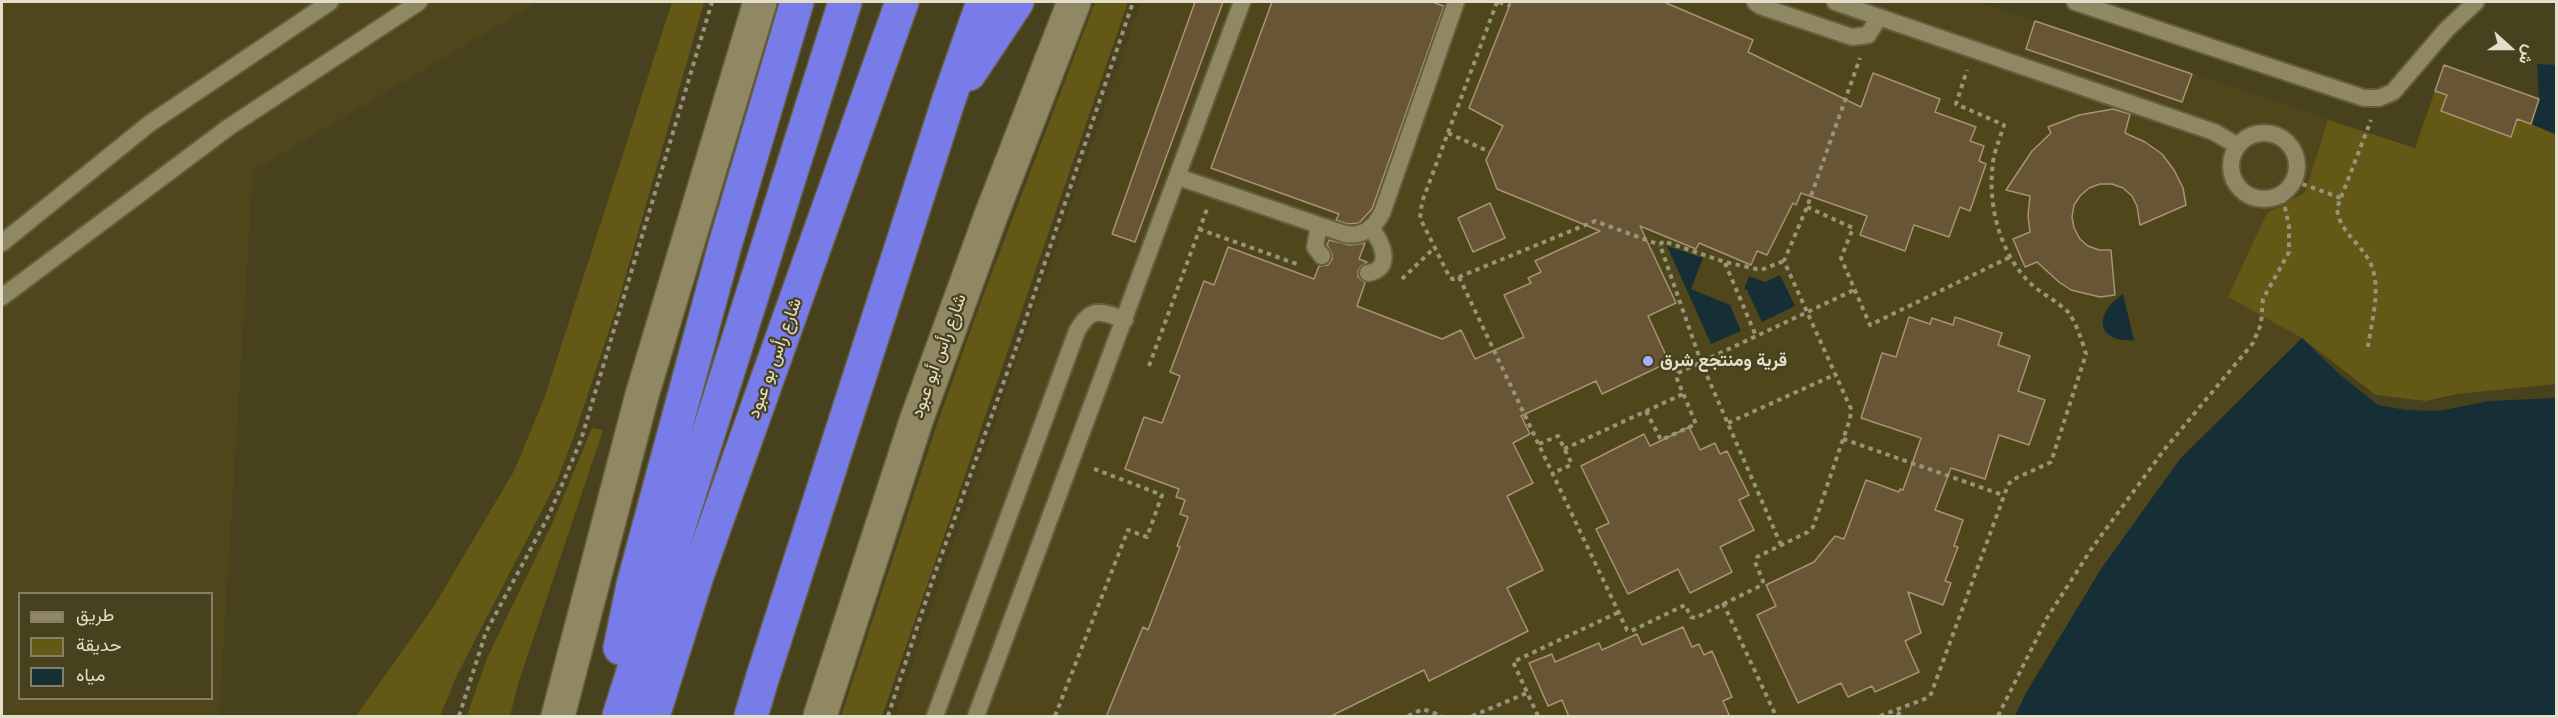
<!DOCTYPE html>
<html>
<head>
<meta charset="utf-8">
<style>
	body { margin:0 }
	#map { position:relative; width:2558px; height:718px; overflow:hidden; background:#47411e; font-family:"Fira Sans",Vazirmatn,sans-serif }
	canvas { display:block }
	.frame { position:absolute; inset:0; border:3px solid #e2dfcb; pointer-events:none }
	.legend { position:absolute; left:18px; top:592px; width:195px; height:108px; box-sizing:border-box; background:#47411e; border:2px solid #858063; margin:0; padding:8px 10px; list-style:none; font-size:18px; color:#e2dfcb }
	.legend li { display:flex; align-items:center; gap:12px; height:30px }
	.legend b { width:30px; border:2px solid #858063 }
	.north { position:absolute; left:2480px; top:18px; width:60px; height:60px; -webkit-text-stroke:4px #47411e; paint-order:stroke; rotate:111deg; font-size:16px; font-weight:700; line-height:24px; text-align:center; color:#e2dfcb }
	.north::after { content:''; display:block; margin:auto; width:21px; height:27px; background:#e2dfcb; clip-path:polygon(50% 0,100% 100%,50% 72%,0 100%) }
</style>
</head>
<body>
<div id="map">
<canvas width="2558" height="718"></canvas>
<div class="frame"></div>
<ul class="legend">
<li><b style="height:8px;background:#8f8863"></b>طريق</li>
<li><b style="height:16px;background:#645816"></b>حديقة</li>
<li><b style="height:16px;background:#162f36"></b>مياه</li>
</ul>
<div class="north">ش</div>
</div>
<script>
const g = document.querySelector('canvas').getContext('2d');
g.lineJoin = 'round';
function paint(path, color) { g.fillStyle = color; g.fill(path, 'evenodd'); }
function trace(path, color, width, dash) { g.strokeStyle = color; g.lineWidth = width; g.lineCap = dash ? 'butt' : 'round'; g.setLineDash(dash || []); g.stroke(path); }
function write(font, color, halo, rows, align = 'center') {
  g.font = font + ' "Fira Sans",Vazirmatn,sans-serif'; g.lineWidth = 4.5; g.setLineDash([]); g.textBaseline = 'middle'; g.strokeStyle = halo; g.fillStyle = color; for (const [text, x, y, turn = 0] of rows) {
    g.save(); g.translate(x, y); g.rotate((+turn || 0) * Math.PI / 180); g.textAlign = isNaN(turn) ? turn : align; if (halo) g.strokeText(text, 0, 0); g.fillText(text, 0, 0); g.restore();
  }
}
const built = new Path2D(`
	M2,2H538L253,171L219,716H2ZM20,594H212V698H20Z
	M1141,2H1977L2415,148L2444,65L2531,124L2556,135V384L2457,394L2426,401L2376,395L2301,339L2180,459L2101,569L2026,693L2015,716H896L922,634Z`);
const green = new Path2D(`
	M672,2H704L617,306L573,439L556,483L457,675L440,716H356L434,606L514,471L544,399Z
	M1095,2H1128L882,716H841L935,430L980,304Z
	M2444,65L2539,99L2531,124L2556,135V384L2457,394L2426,401L2376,395L2302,338L2228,297L2267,213L2305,193L2328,120L2415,148Z
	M592,428L603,430L518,684L510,716H467L487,658L552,524Z`);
const water = new Path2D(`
	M2537,64L2556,65V134L2531,124L2539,99Z
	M1667,246L1703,258L1691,289L1730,305L1741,331L1711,344Z
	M1780,275L1795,306L1762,322L1747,290L1744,289L1749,276L1765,282Z
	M2123,294L2134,340C2095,343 2094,313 2123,294Z
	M2302,338L2338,373L2378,405L2406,410L2439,411L2490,401L2556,398V716H2015L2026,693L2101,569L2180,459Z`);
const building = new Path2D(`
	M1195,2H1223L1135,242L1112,234Z
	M1272,2H1432L1444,6L1372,209L1359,223L1347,224L1336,220L1339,214L1211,168Z
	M1511,2H1664L1753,40L1748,52L1861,107L1873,73L1940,99L1935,112L1976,127L1970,141L1984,146L1979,161L1986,164L1970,211L1960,207L1949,237L1914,225L1905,251L1860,235L1867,216L1801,193L1796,205L1793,203L1767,255L1757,251L1751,265L1699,243L1696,249L1640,226L1676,303L1648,316L1669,362L1602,394L1596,381L1521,416L1530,434L1513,443L1533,483L1507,496L1543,570L1507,588L1528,631L1429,681L1424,670L1329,717H1106L1143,627L1148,630L1180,547L1177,546L1188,517L1180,514L1185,500L1176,497L1179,489L1125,469L1144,417L1162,423L1180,376L1170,372L1204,281L1214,285L1228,247L1314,279L1319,266L1328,265L1332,259V254L1327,245L1329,240L1350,245L1365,243L1359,259L1367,262L1361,266L1358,271V277L1365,283L1357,306L1442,339L1461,330L1475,359L1524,337L1504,295L1531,283L1528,278L1541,272L1535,261L1600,231L1497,189L1486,160L1503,126L1469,108Z
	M2035,21L2192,74L2182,102L2026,49Z
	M2444,65L2539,99L2531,124L2517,119L2511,137L2441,111L2447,95L2435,91Z
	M2113,109L2130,114L2125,133L2145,142L2162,154L2174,170L2183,188L2186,205L2140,225L2137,206L2132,196L2123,188L2112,184H2100L2089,188L2080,196L2074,205L2072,217L2074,228L2080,239L2088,246L2099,250H2111L2115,295L2100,297L2071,290L2059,282L2037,262L2025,267L2013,239L2030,232L2028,216L2030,196L2006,190L2032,151L2051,133L2048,127L2079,115Z
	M1490,203L1505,238L1473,252L1458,218Z
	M1909,317L1930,324L1932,318L1953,325L1955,317L2002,333L1998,345L2030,356L2018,391L2045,400L2029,445L1999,435L1985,479L1951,468L1935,510L1963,520L1954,546L1958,547L1945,581L1951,583L1943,605L1908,592L1921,633L1905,641L1919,672L1875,692L1872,686L1848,697L1841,683L1798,703L1757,615L1776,606L1766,585L1814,562L1835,536L1844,539L1866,480L1899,492L1900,489L1903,490L1921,438L1861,418L1882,353L1896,357Z
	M1689,427L1700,450L1715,443L1720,454L1727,451L1749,495L1739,500L1754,530L1720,547L1732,572L1690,593L1678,569L1628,594L1596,529L1609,523L1581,466L1644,434L1650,446Z
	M1683,627L1692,647L1699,644L1704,655L1712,651L1732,697L1723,701L1730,717H1569L1562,700L1548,706L1529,663L1552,654L1555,662L1599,643L1602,650L1637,634L1642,645Z`);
const path = new Path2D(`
	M1497,2L1422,202L1420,218L1450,278L1453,279L1459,277L1595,221L1660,245
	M1499,2L1510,6
	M1448,133L1490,152
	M2294,181L2341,198
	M1807,207L1853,228L1841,258L1870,325L2010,257
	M1199,229L1297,264
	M1725,263L1756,336
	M1459,277L1627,630L1631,631L1685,605L1691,617L1695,618L1762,585L1763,581L1755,562L1757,557L1808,532L1813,527L1850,419L1851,409L1784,261L1807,207L1860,58
	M1402,279L1434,248
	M2368,347C2371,323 2381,291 2372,267C2364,245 2339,233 2337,208L2371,120
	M1149,366L1207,209
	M1646,411L1661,440L1696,424L1677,379L1678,373L1854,290
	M1728,423L1834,375
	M1843,439L2003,495
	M1539,444L1558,436L1571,462V465L1553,473
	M1564,449L1683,394
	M1781,545L1701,362L1660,245L1663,241L1725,262L1761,270L1784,261
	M1723,603L1776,716
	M459,716L486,632L549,515L581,440L712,2
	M888,716L934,576L1016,348L1133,2
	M1055,716L1128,530L1147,537L1162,495L1092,468
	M1408,716L1423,709L1442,716
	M1472,716L1527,693
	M1538,716L1513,662L1619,612
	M1880,716L1927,698L1931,694L2008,485L2012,480L2051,462L2086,354C2082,341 2076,322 2068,312C2057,301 2042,294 2031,284C1998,252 1986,200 1994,156C1997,145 2001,135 2004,125L1956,104L1967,70
	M1898,716L1901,708
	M1998,716L2047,618L2092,548L2164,450L2253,343L2261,324L2263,299L2289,252V226L2282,194`);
const lane = new Path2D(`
	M1755,2L1760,6L1852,37L1868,35L1879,17
	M1835,2L2214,132L2238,146
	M2075,2L2364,98H2379L2393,92L2447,29L2476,2
	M2231 166a33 33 0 1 1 66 0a33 33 0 1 1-66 0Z
	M1178,177L1345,234C1363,237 1374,228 1382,213L1456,2
	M1319,225L1315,247L1322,256
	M2,243L149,124L330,2
	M1368,273C1394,269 1382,241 1371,229
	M2,297L229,127L419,2
	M935,716L1077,331C1091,306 1101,311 1125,320
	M976,716L1242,2`);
const secondary = new Path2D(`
	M558,716L642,395L760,2
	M820,716L916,421L990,218L1074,2`);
const highway = new Path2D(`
	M969,74L1017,2
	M620,648L633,585L725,245L797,2
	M619,716L845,2
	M653,716L697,576L902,2
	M751,716L763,676L948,102L983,2`);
const markers = [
	[1648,361,6,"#a8b0fc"]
];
const streetNames = [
	["شارع رأس أبو عبود",939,356,-70],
	["شارع رأس بو عبود",775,358,-70]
];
const poiNames = [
	["قرية ومنتجع شرق",1660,361]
];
paint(built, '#4f471b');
paint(green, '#645816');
paint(water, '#162f36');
paint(building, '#685535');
trace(building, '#a89372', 1.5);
trace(lane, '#645e3f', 20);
trace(secondary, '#645e3f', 36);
trace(highway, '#645e3f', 36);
trace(path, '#989479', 4, [4.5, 4.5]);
trace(lane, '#8f8863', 16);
trace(secondary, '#8f8863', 33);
trace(highway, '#787ce8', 33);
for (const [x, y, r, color] of markers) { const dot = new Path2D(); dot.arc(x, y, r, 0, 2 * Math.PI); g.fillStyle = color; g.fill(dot); trace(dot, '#47411e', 2); }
write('18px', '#e2dfcb', '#47411e', streetNames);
write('bold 18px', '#e2dfcb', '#47411e', poiNames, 'left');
</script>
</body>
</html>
